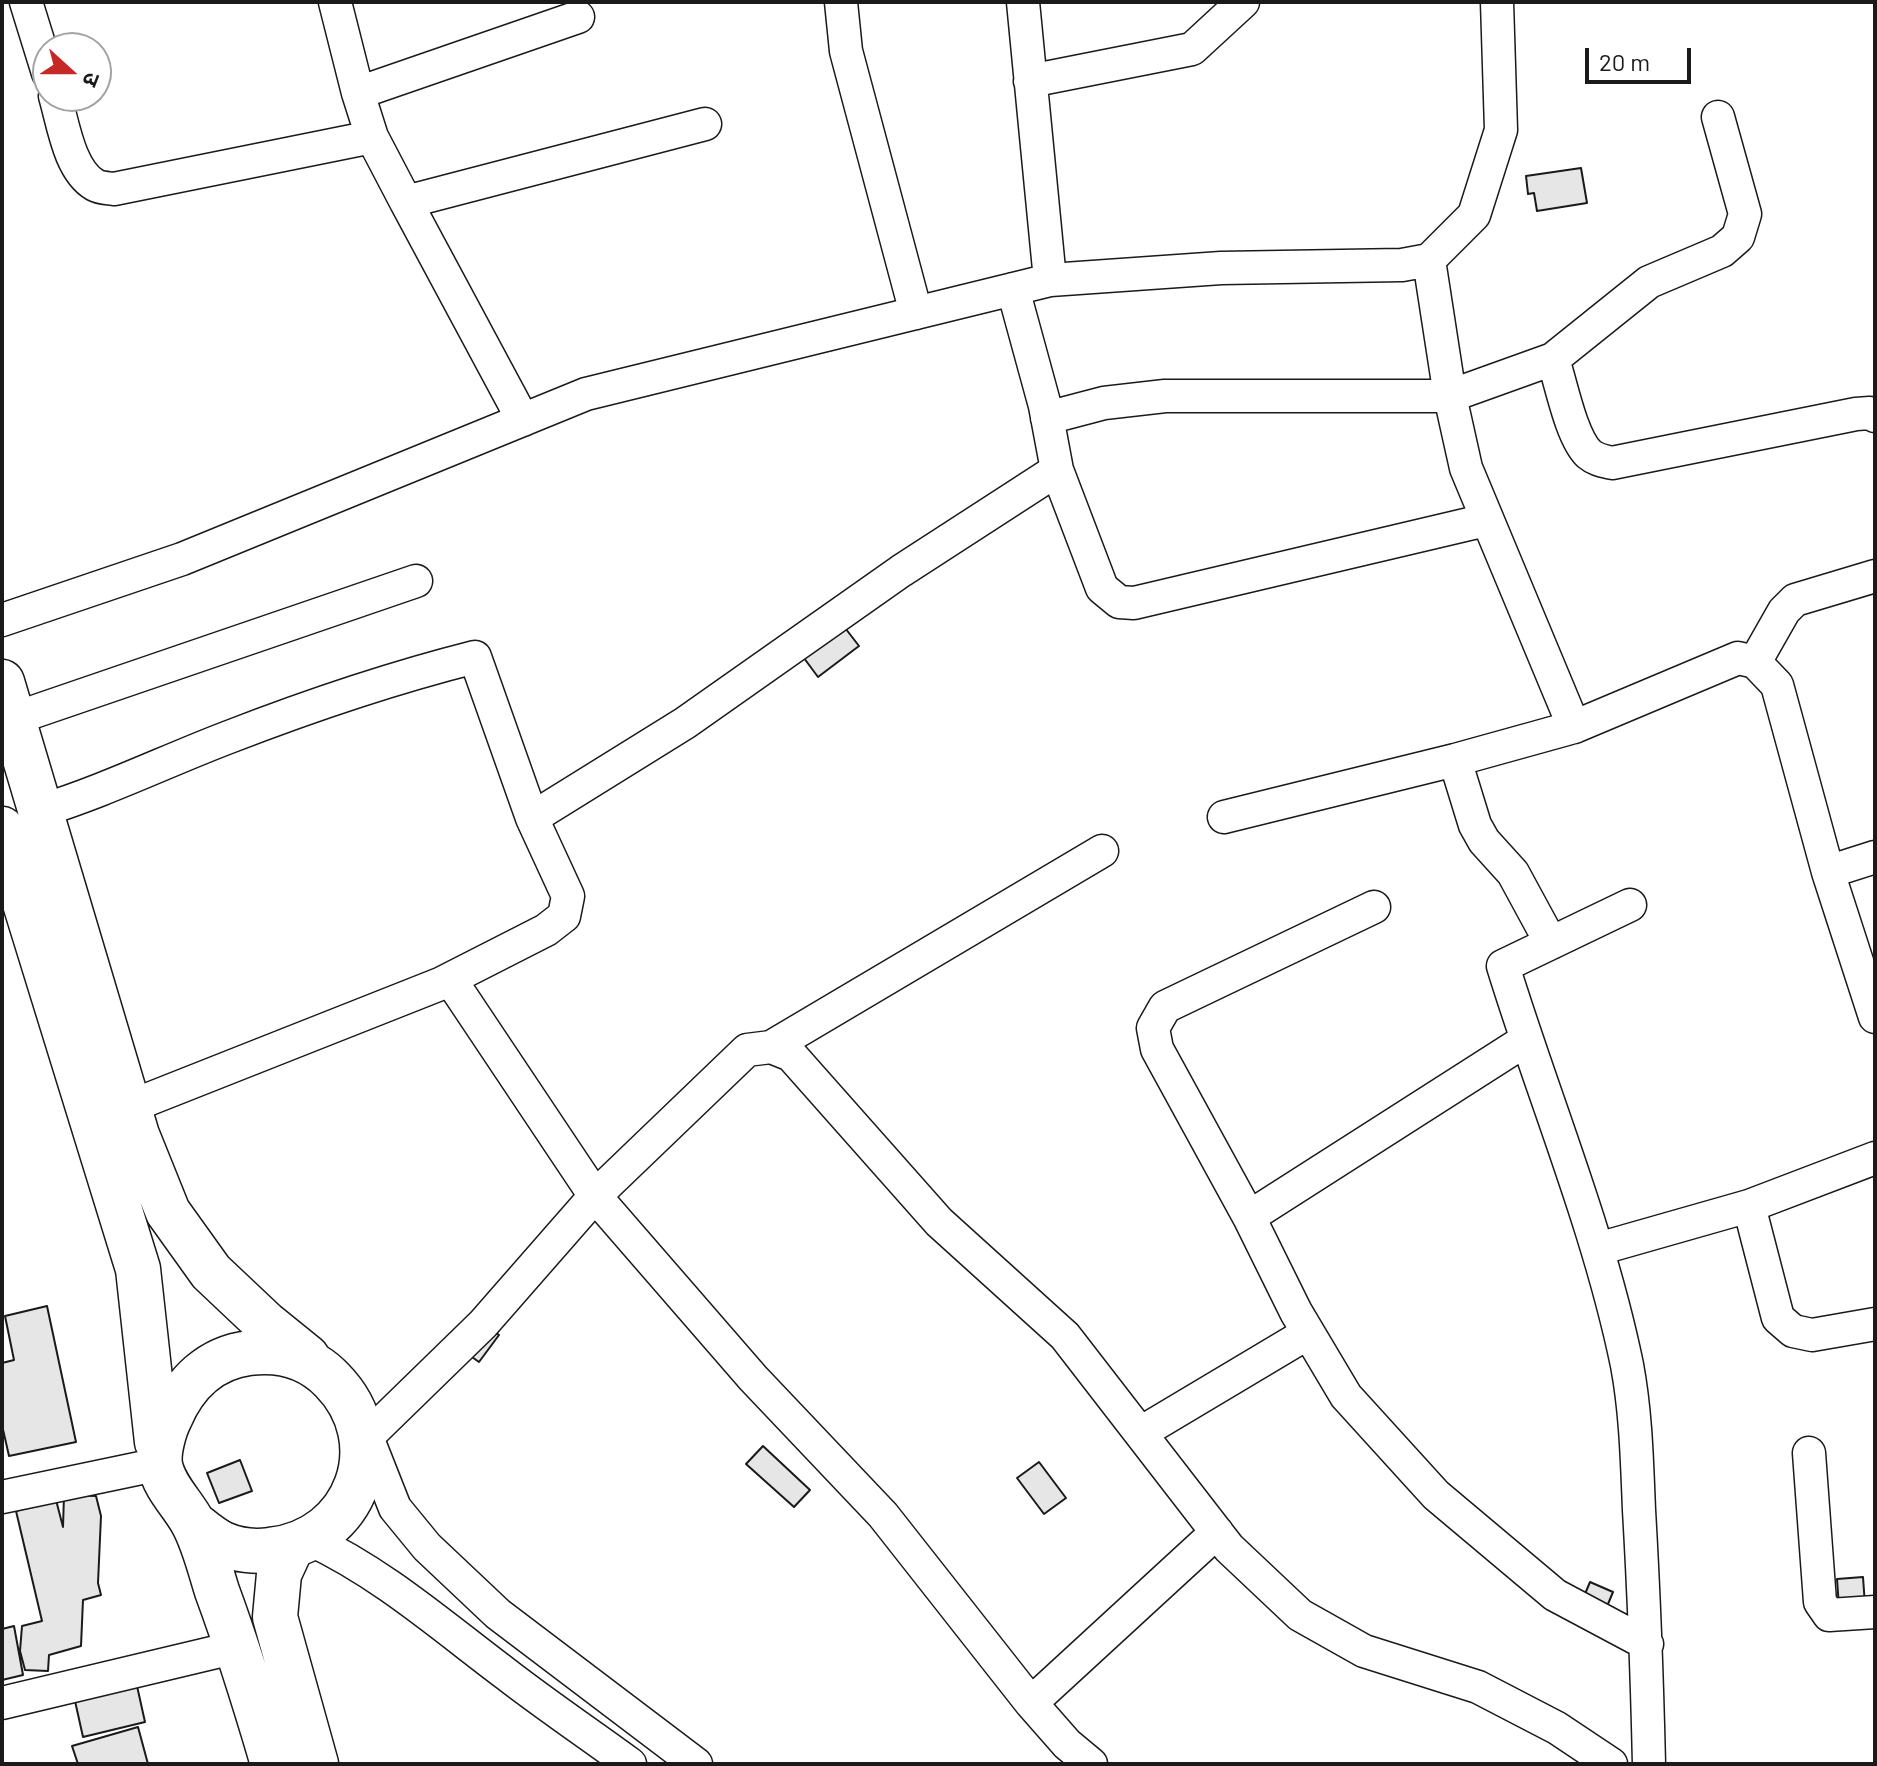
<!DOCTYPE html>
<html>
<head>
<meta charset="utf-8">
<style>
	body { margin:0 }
	#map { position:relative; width:1877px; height:1766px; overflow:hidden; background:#fff; font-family:Barlow,"Noto Sans Devanagari",sans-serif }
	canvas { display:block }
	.frame { position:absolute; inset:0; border:4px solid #1a1a1a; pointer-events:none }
	.north { position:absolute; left:32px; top:32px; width:80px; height:80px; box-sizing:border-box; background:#fff; border:2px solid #a3a3a3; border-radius:50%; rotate:111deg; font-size:22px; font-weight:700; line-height:32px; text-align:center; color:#1a1a1a }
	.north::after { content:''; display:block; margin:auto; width:28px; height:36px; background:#c62828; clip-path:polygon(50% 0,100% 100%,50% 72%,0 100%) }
	.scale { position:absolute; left:1585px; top:48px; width:106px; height:36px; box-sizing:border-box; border:4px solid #1a1a1a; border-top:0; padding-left:10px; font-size:24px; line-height:28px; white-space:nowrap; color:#1a1a1a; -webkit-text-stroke:6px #fff; paint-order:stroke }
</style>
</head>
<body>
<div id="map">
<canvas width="1877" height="1766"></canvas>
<div class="frame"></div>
<div class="north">उ</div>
<div class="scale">20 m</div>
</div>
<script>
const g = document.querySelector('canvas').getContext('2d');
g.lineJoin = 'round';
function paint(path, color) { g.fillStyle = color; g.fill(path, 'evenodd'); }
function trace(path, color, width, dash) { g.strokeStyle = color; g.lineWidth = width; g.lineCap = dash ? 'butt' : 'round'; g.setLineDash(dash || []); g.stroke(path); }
const building = new Path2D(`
	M1581,168L1587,203L1537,211L1534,193L1528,194L1526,176Z
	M839,620L859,646L818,677L798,650Z
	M47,1306L76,1442L9,1456L2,1425V1363L14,1360L5,1316Z
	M482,1322L499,1335L479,1362L462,1350Z
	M763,1446L810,1490L794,1507L746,1464Z
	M240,1460L252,1491L219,1503L207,1473Z
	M1039,1462L1066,1498L1044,1514L1017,1478Z
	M64,1495L96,1496L101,1516L98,1583L101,1595L83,1600L81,1646L49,1655L48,1671L25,1670L20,1651L22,1626L42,1621L16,1511L56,1500L63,1527Z
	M1863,1577L1865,1605L1839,1607L1837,1579Z
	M1590,1582L1613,1592L1603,1616L1580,1606Z
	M14,1626L23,1675L2,1680V1629Z
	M135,1677L145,1722L83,1737L73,1692Z
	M138,1727L148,1764H78L72,1746Z`);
const street = new Path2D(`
	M26,2L48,73
	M335,2L358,93L372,137L406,202
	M841,2L846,51L916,313
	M1023,2L1050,280
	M1030,81L1192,49L1243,2
	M358,93L578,17
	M55,96C63,123 69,170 95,185C100,188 108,188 114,189L372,137
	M1429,260L1450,396L1553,359L1649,282L1722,251L1738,237L1745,214L1718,117
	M1013,289L1045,406L1057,470L1102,588L1119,602L1134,603L1486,520
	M1553,359C1561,383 1571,437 1589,454C1596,460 1603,461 1612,463L1856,414L1870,413L1875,416
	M1047,418L1104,403L1165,396H1450L1466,468L1574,727L1738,658L1755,662L1777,685L1828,872L1875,1017
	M523,420L406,202L705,124
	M2,620L182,559L586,394L1050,280L1221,268L1402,265L1429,260L1474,215L1501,130L1497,2
	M1755,662L1784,611L1795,600L1875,576
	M13,719L416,581
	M1455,760L1475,825L1484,841L1513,873L1551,943
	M40,811C105,791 166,761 229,737C309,706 392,678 475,657L532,818
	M1224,817L1455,760L1574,727
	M1828,872L1875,857
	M1630,905L1503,966C1544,1099 1599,1229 1627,1365C1636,1413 1637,1462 1639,1510C1644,1595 1647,1679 1649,1764
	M1526,1040L1249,1217L1296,1312L1346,1396L1436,1495L1555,1595L1647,1644
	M771,1047L1102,851
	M129,1107L440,984L546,930L564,916L568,896L532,818L685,723L901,571L1057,470
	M1749,1206L1778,1318L1793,1331L1812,1335L1875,1324
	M1249,1217L1157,1049L1153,1028L1165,1007L1374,907
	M1598,1249L1749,1206L1875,1158
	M365,1432L395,1508L427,1547L498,1614L696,1764
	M1142,1432L1308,1333
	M367,1437L483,1324L595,1196L450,979
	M1809,1453L1820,1602L1829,1615L1875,1612
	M2,1497L160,1464
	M309,1539C382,1573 442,1626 506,1674C546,1705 589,1734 630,1764
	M2,1703L237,1647
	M1031,1703L1217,1532
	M1091,1764L1067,1744L1031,1703L883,1515L753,1378L595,1196L747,1050L771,1047L791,1055L939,1222L1065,1336L1229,1548L1300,1615L1364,1651L1478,1687L1557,1728L1611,1764`);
const primary = new Path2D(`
	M2,682L137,1135L168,1212L211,1272L265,1323L307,1357
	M2,829L138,1269L157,1442
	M193,1523C202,1530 212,1539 223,1544C237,1550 255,1552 270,1550C357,1541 393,1442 332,1380C310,1357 280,1349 249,1353C210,1358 185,1383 170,1418C164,1430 158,1452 160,1465C164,1487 183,1504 193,1523C204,1543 210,1569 217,1591C238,1648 256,1706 273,1764
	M291,1548L279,1574L275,1617L316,1764`);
paint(building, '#e6e6e6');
trace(building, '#1a1a1a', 2);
trace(street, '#1a1a1a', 35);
trace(primary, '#1a1a1a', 47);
trace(street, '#fff', 32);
trace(primary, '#fff', 44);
</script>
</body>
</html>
